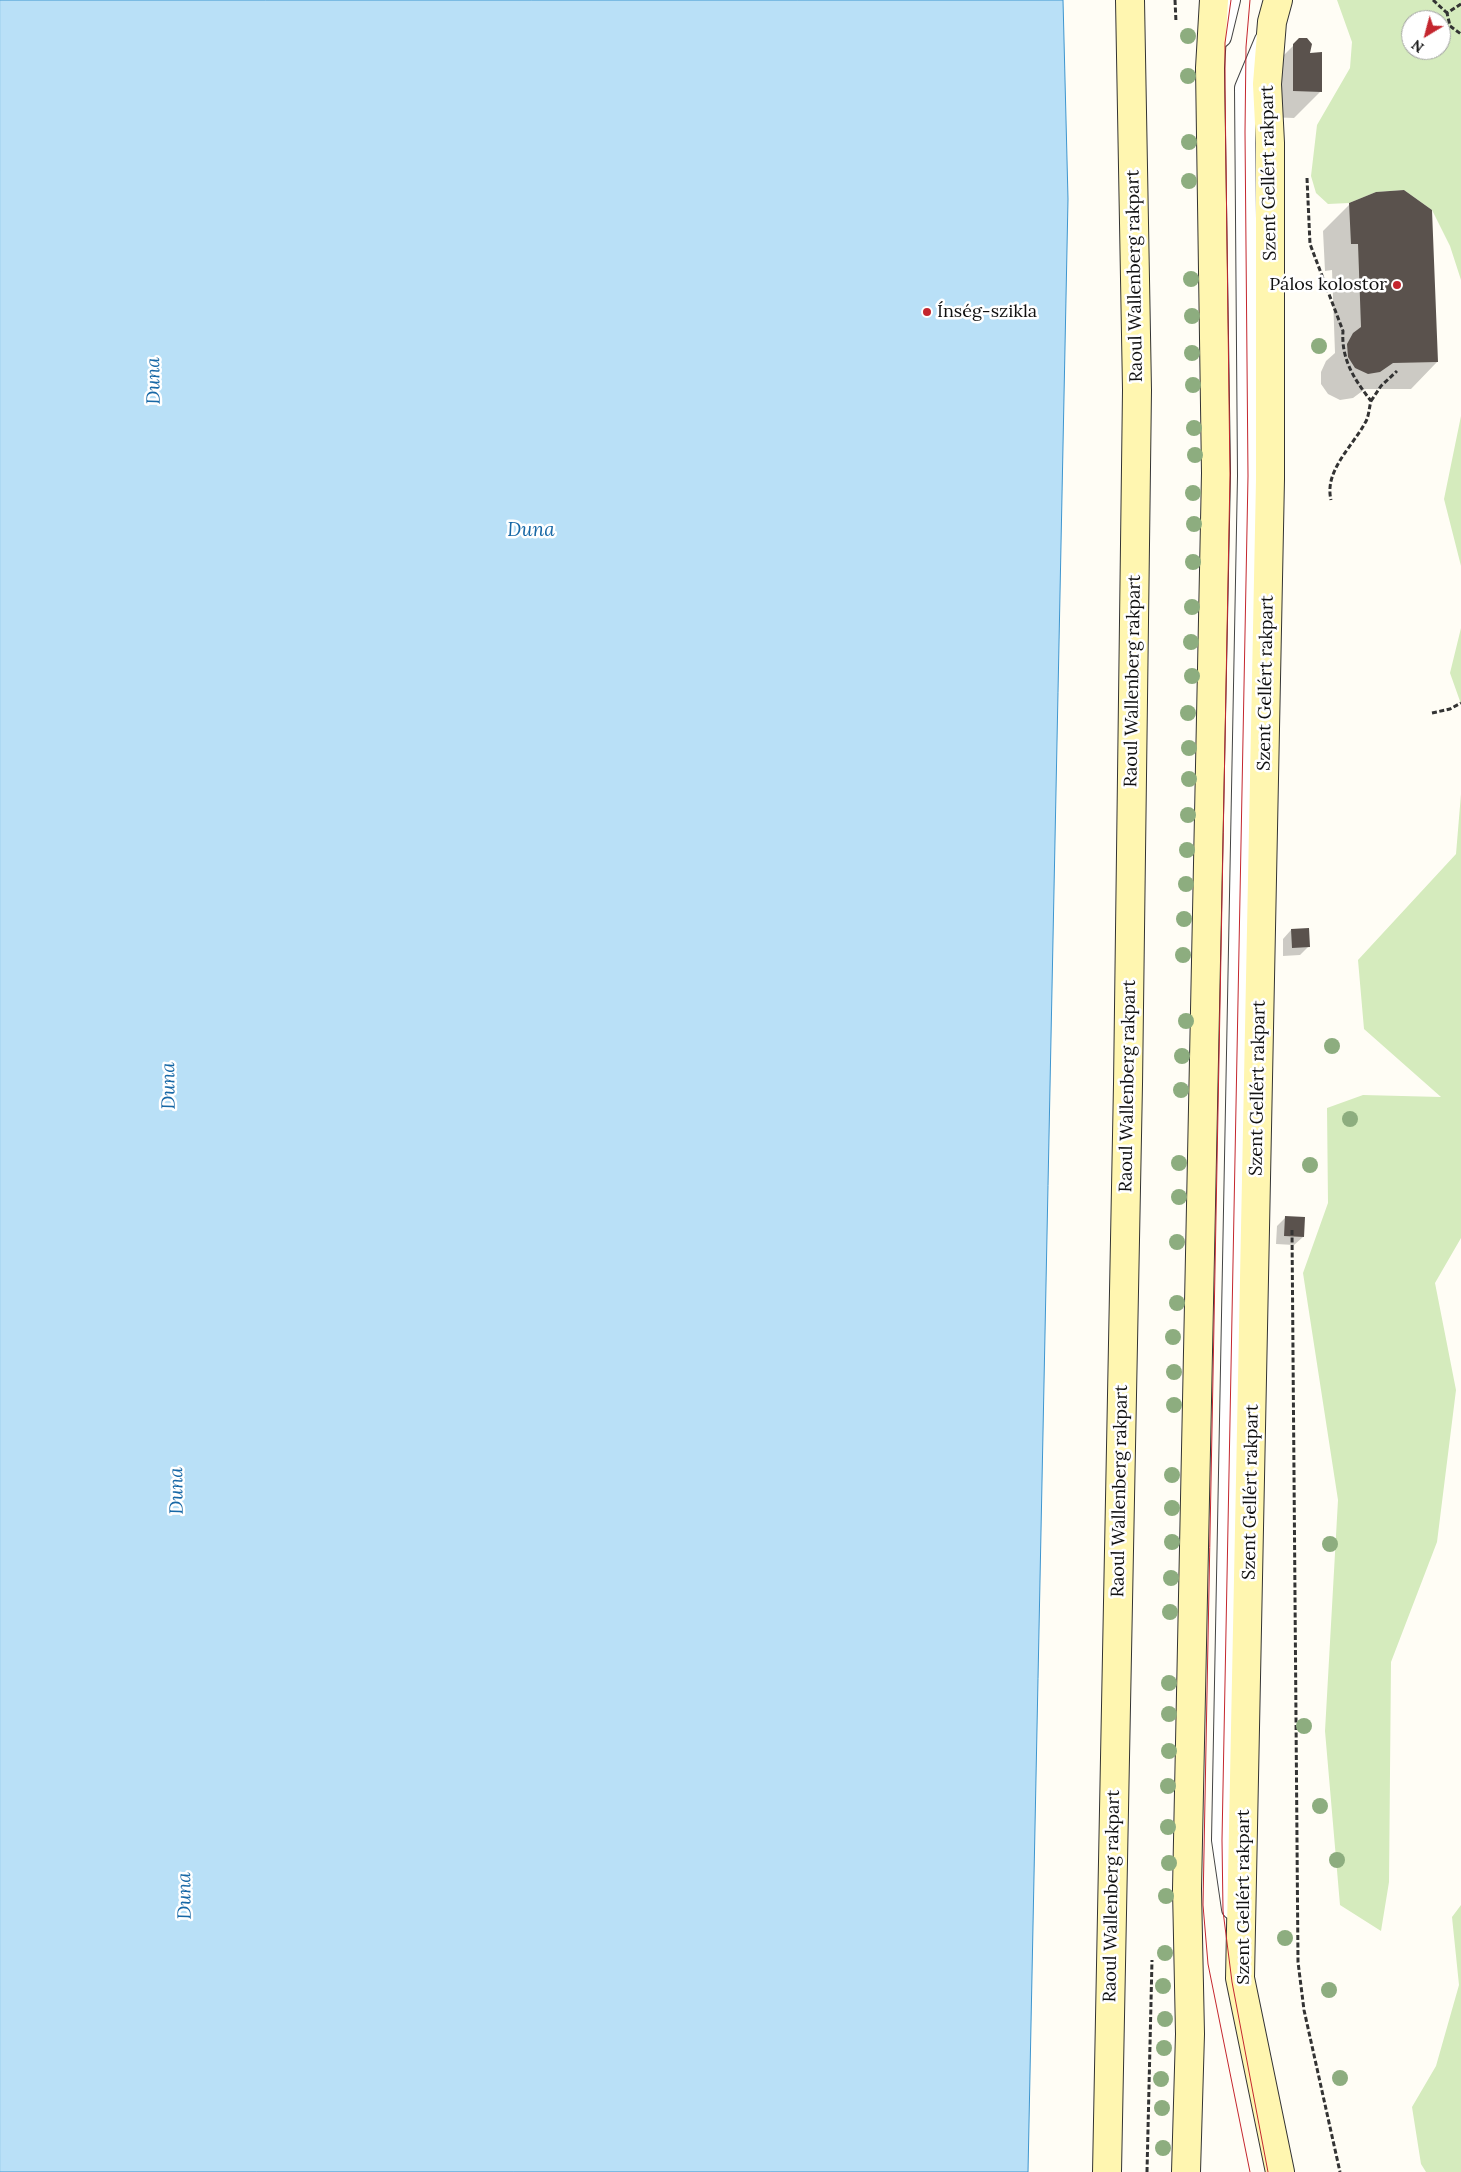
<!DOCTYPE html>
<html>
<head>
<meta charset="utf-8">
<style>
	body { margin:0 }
	#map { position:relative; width:1461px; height:2172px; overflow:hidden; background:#fffdf5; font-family:Lora,serif }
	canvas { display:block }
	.north { position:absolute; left:1401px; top:10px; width:50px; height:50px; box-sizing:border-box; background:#fff; border:1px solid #a0a0a0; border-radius:50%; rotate:217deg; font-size:14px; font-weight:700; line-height:20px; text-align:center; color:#111 }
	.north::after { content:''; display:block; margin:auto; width:18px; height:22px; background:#c4262e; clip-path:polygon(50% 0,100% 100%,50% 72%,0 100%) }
</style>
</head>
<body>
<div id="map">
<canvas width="1461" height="2172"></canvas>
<div class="north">N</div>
</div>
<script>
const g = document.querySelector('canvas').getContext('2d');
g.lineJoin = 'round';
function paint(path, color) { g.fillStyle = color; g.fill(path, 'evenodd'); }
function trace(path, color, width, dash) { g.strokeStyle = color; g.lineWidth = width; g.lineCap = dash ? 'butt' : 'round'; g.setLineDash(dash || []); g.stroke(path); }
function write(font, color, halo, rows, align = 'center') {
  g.font = font + ' Lora,serif'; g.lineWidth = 5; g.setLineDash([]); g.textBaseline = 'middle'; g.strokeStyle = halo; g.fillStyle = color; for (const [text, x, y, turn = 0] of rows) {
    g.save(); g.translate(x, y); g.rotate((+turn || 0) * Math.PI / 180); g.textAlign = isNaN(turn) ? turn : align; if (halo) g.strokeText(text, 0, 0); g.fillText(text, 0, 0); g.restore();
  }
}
const green = new Path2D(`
	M1337,0H1461V280L1450,246L1432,210L1404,190L1376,192L1349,203L1328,204L1316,193L1311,176L1317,125L1350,68L1352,42ZM1411,20H1441V50H1411Z
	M1461,416V566L1444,499Z
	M1461,628V704L1450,673Z
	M1461,794V1238L1435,1283L1456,1390L1437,1542L1391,1662L1389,1882L1381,1931L1340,1905L1325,1731L1338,1500L1303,1273L1328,1203L1327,1108L1363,1095L1441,1097L1364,1029L1358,960L1456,854Z
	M1461,1905V2172H1426L1421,2164L1412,2107L1436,2066L1459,1985L1452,1917Z`);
const water = new Path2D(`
	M0,0H1063L1068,199L1028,2172H0Z`);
const shadow = new Path2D(`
	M1299,40L1309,54L1321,91L1294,118L1267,117V72Z
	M1350,204L1437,362L1411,389H1365L1353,398L1340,400L1328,394L1321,384V372L1326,361L1335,353L1332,270L1325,271L1323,231Z
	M1291,930L1309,946L1300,955L1283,956V939Z
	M1286,1217L1303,1237L1294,1245L1276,1244L1277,1226Z`);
const building = new Path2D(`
	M1299,38H1307L1312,44L1310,53L1322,52V92L1293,91V44Z
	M1404,190L1432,210L1438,362L1393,363L1380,372L1368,374L1355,368L1348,357L1347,344L1353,333L1361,327L1358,244H1351L1349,203L1376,192Z
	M1309,928L1310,947L1292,948L1291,929Z
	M1285,1216L1305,1217L1304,1237L1284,1236Z`);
const path = new Path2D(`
	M1175,0L1176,22
	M1433,0L1447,13
	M1461,4L1447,13L1450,26L1461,34
	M1307,178L1310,244L1343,331C1341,359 1354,379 1371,401C1369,408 1369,417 1365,423C1352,447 1324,471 1331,500
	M1371,401L1381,386L1397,371
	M1432,713L1450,709L1461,703
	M1292,1230L1298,1962L1304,2010L1340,2172
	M1147,2172L1152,1960`);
const service = new Path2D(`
	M1221,37L1230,0
	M1232,1909L1222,1840L1248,476L1245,88L1265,40`);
const secondary = new Path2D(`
	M1278,0L1272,22L1267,84L1270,143V479L1240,1978L1280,2172
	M1107,2172L1128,1084L1137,390L1130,0
	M1186,2172L1190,2034L1187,1889L1216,473L1210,68L1214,0`);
const tram = new Path2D(`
	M1231,0L1225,43V88L1230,475L1203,1905L1208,1964L1250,2172
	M1250,0L1246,47L1245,132L1248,476L1222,1840L1223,1911L1232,1982L1268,2172`);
const trees = [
	[1188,36],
	[1188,76],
	[1189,142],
	[1189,181],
	[1191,279],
	[1192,316],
	[1319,346],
	[1192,353],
	[1193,385],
	[1194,428],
	[1195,455],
	[1193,493],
	[1194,524],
	[1193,562],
	[1192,607],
	[1191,642],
	[1192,676],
	[1188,713],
	[1189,748],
	[1189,779],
	[1188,815],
	[1187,850],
	[1186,884],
	[1184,919],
	[1183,955],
	[1186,1021],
	[1332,1046],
	[1182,1056],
	[1181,1090],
	[1350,1119],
	[1179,1163],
	[1310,1165],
	[1179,1197],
	[1177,1242],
	[1177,1303],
	[1173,1337],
	[1174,1372],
	[1174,1405],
	[1172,1475],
	[1172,1508],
	[1172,1542],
	[1330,1544],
	[1171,1578],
	[1170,1612],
	[1169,1683],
	[1169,1714],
	[1304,1726],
	[1169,1751],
	[1168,1786],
	[1320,1806],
	[1168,1827],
	[1337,1860],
	[1169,1863],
	[1166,1896],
	[1285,1938],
	[1165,1953],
	[1163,1986],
	[1329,1990],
	[1165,2019],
	[1164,2048],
	[1340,2078],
	[1161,2079],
	[1162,2108],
	[1163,2148]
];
const markers = [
	[1397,285,5,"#c4262e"],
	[927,312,5,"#c4262e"]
];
const streetNames = [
	["Szent Gellért rakpart",1269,173,-91],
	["Raoul Wallenberg rakpart",1135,276,-91],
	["Raoul Wallenberg rakpart",1133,681,-89],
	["Szent Gellért rakpart",1266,683,-89],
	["Raoul Wallenberg rakpart",1128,1086,-89],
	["Szent Gellért rakpart",1258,1088,-89],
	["Raoul Wallenberg rakpart",1120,1491,-89],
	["Szent Gellért rakpart",1251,1492,-89],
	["Raoul Wallenberg rakpart",1112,1896,-89],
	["Szent Gellért rakpart",1244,1897,-90]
];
const poiNames = [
	["Pálos kolostor",1387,285],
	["Ínség-szikla",937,312,"left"]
];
const waterNames = [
	["Duna",154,381,-91],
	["Duna",531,531],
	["Duna",169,1086,-91],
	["Duna",177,1491,-91],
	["Duna",185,1896,-91]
];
paint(green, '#d5ebbd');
paint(water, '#b9e0f7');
trace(water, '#3f96cf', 1);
paint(shadow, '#0003');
paint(building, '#5a524d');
trace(service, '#444', 22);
trace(secondary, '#333', 30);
trace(path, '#333', 3, [5, 2.5]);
trace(service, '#fff', 20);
trace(secondary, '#fff6b0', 28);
trace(tram, '#c4262e', 1);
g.fillStyle = '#8dad7f';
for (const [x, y] of trees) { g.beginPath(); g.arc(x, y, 8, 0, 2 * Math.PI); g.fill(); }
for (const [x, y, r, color] of markers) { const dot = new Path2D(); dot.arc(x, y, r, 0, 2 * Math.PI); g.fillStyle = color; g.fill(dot); trace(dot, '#fff', 2); }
write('18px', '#111', '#fff', streetNames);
write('18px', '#111', '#fff', poiNames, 'right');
write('italic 19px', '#1768a6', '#fff', waterNames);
</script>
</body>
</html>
